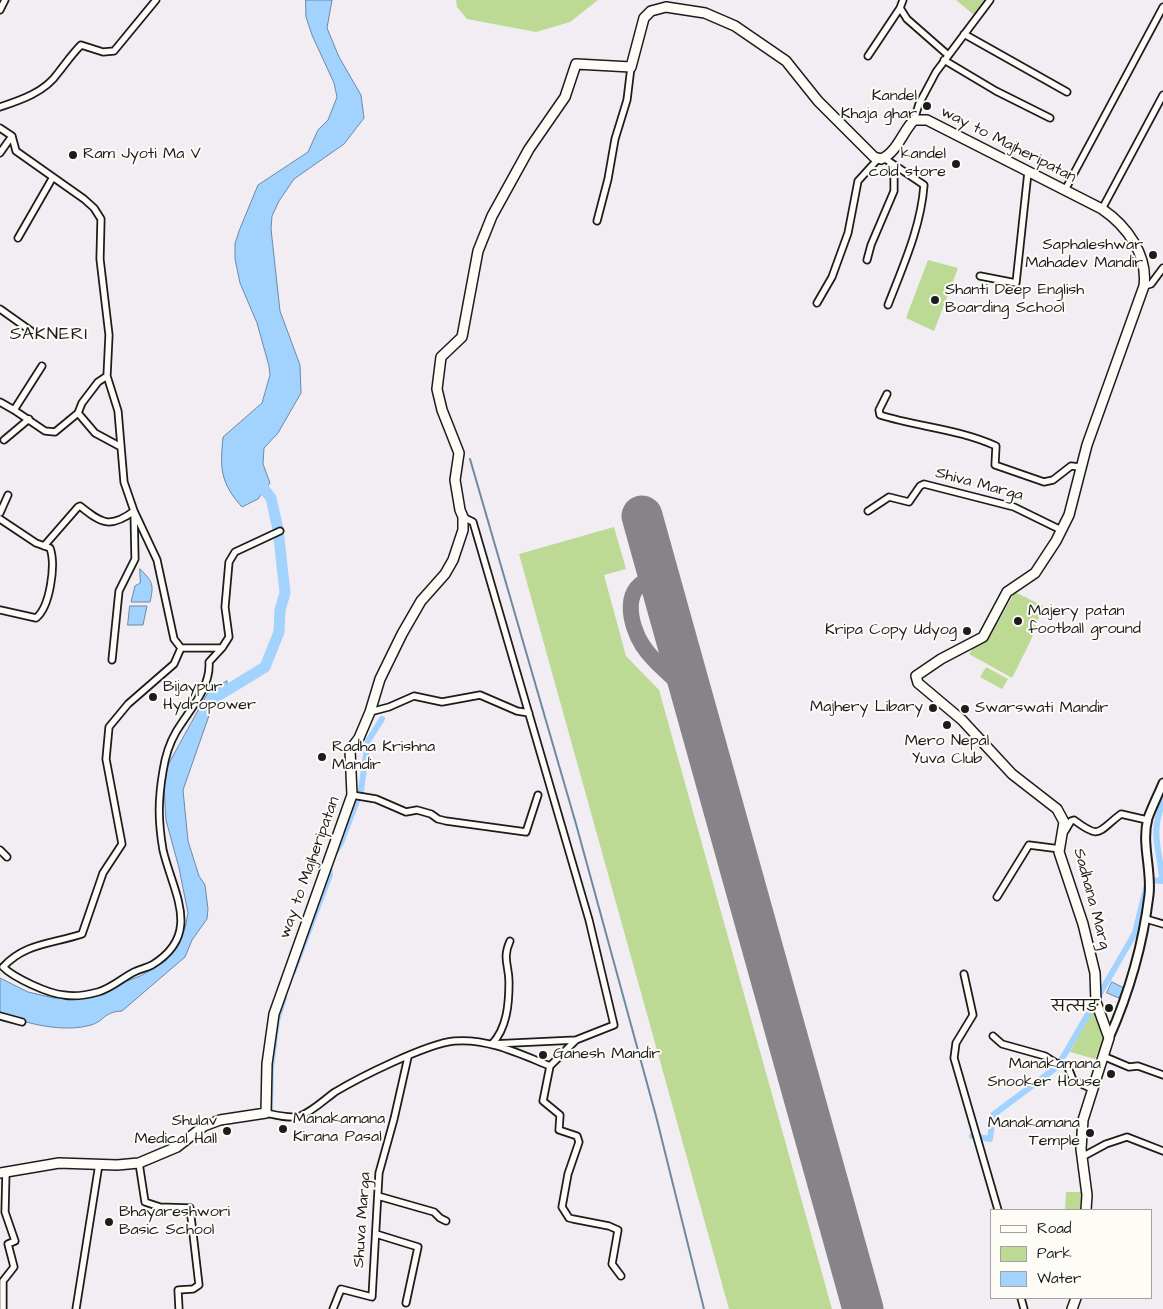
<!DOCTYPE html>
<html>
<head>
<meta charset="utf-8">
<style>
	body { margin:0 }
	#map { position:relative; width:1163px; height:1309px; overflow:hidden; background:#f1edf3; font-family:"Architects Daughter",sans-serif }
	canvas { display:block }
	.legend { position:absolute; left:990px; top:1209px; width:162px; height:90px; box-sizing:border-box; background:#fdfcf7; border:1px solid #a3a29f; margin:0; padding:6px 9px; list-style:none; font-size:15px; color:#1c1c1c }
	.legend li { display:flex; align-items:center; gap:10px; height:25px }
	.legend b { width:25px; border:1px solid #a3a29f }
</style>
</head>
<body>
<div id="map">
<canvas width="1163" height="1309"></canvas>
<ul class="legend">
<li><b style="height:6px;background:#fdfcf7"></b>Road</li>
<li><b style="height:14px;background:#bcda93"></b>Park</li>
<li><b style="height:14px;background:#a2d2fe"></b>Water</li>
</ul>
</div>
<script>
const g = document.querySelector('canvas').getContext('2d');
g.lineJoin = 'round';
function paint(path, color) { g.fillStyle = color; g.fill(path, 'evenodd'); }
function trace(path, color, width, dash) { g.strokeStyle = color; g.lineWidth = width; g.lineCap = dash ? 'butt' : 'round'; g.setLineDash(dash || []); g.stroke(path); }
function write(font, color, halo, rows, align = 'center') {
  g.font = font + ' "Architects Daughter","Playpen Sans Deva",sans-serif'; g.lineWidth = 4; g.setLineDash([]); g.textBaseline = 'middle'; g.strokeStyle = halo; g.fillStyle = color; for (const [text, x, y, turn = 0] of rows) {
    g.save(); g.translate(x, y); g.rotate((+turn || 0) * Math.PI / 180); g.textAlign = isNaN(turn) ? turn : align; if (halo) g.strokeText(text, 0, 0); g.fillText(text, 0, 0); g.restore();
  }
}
const green = new Path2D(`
	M456,0H598L570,22L536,32L467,19L457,7Z
	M956,0H984L974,15Z
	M928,260L958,268L934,331L906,318Z
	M614,527L626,569L604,575L626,656L659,690L832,1309H729L519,554Z
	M1015,592L1043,606L1031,640L1012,678L969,654L975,645L990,636Z
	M986,667L1008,679L1002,689L980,677Z
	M1093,1008L1104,1038L1095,1059L1070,1052Z
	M1066,1192H1081L1080,1210H1065Z`);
const water = new Path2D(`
	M306,0H332L327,28L339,57L361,95L364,118L344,144L294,179L279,201L272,216L271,229L280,311L300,365L301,393L278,433L264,448L263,464L270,483L258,499L242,507C220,482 220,469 223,437L262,403L270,375L269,366L257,323L240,283L235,259V244L239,231L258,185L308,152L318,130L328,120L337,97L334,83L312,35L306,17Z
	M140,569C153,582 154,584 150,602H131L135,586L140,583Z
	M130,606H147L143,625H128Z
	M227,681L228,694L212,707L183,790L188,841L199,876L205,885L208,909L207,919L192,940L185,957L122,1011C103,1012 105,1021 91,1025C64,1033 24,1024 0,1012V978L28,992L54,998L85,997L140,976L153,969L174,949L185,928L188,913L179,868L166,820L163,774L207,694Z
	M1112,982L1124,988L1119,998L1107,993Z`);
const stream = new Path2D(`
	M470,459L576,824L656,1116L704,1309`);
const canal = new Path2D(`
	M293,972L330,875L329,868L332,857L341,843L361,790L368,741L382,719
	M1062,1059L1135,933L1148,880L1162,881C1161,850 1149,835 1163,802
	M270,1111L271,1068L277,1021L284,998
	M972,1136L990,1139L993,1115L1057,1067`);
const river = new Path2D(`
	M216,697L265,667L279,632L280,610L285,593L278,529L271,498L257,480`);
const taxiway = new Path2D(`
	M675,635C673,612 689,587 656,579C620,582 629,625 643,646C660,672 684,679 696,711`);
const runway = new Path2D(`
	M642,516L863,1309`);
const minor = new Path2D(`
	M900,8L903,0
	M0,10L5,0
	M964,34L1067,92
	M868,56L900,8L907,19L948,55
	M944,60L996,91L1050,118
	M0,107C21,100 45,92 58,73C66,63 72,54 81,45L103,52L114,51L156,0
	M914,120L919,104L936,72L990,0
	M0,128L12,136L16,151L84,199L94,208L101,219L100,259L109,335L107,376L118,411L124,482L134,511L135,559L119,591L112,660
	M0,153L12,136
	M884,158L924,185C921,227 903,266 888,305
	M1065,190L1163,7
	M1102,209L1163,95
	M597,221L608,179L615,139L627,100L631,67
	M18,238L53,177
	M867,260L871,245L894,191V167
	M980,276L1016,283L1028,172
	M1144,286L1151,284L1163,268
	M817,303L832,277L848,233L858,181L878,159
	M0,309L31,331
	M42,366L14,410L45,431L55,432L78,413L82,403L98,382L107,376
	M887,394L879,410L880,415C918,427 959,429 996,446L995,465L1044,482L1053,480L1071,466L1080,467
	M0,402L14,410
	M78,413L95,433L121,447
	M4,440L29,419
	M868,511L889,497L909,502L920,486L924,484L1014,507L1061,530
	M0,513L8,495
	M0,519L36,543L50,548C56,565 50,607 36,618L0,610
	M44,546L78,507L80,506C101,523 110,529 134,511L157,560L174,639L181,648H222L229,637L225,607L229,562L235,552L280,531
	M181,648L174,664L128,704L109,727L106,759L122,844L103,873L82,934C52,944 25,943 3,967C14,978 49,994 64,995C75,997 87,995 98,992C112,988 122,978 134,972C140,969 146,968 152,965C203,934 173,893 163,850C158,821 158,800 163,771C165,758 169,744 176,732C189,710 211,688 209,662L222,648
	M370,712L389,707L414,696L442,702L480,695L517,711L529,713
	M352,795L376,799L406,812L417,810L431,814L438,819L446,821L526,832L538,795
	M1065,831L1071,821L1074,820C1101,840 1097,832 1121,814L1147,820
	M0,850L7,857
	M997,897L1029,845L1060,849
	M1146,919L1163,924
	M510,941C502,959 509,965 509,982C509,1004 507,1028 492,1044L576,1040
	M964,974L973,1015L956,1043L954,1058L998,1210
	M0,1016L22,1022
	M993,1036L1002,1044L1045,1056L1056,1063L1067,1065L1073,1080L1092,1089
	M1103,1056L1129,1067L1138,1066L1163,1075
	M550,1066L543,1101L560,1115L559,1130L577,1136L579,1142L568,1174L562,1207L569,1218L573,1219L609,1226L618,1230L612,1264L621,1276
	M266,1113C276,1115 290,1119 300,1116C312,1112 325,1099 335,1092C360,1077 426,1044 454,1041C488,1038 520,1054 550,1066L576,1040L614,1025L589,920L473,522L463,517
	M1082,1157L1106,1144L1127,1137L1163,1151
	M139,1163L145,1202L160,1207L190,1208L199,1285L193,1289L178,1290L179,1309
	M378,1196L434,1212L440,1218L446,1221
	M376,1234L418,1247L406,1303
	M1021,1298L1024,1309
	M3,1309V1281L14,1267L8,1244L15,1241L5,1212L6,1171
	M76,1309L99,1164
	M333,1309L341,1289L372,1297L379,1173L394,1119L408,1057`);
const tertiary = new Path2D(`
	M1109,1038C1129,993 1143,944 1149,895C1152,870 1141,843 1148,818C1152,807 1158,795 1163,783`);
const primary = new Path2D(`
	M0,1173L59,1163L117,1165L139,1163L177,1147L204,1126L220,1120L266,1113L267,1064L274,1014L352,795L350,750L359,738L370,712L380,679L402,634L421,601L445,574L453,560L463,530V517L460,510L455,480L459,453L442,410L437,389L441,357L462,337L478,251L492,216L529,149L565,97L576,64L631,67L644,18L651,11L666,7L705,13L735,26L786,61L818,101L874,157L881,159C896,154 903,131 914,120H927L1102,209C1127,226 1148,255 1144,286L1087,445L1069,515L1056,541L1035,573L1007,592L983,637L941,659L916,676L918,683L962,720L1012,774L1057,809L1064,822L1059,852L1083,924L1095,973L1096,1002L1109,1038L1083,1120L1081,1149L1087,1195L1086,1210
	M1072,1309L1076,1298`);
const markers = [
	[927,106,5,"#1c1c1c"],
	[73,155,5,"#1c1c1c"],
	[956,164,5,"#1c1c1c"],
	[1153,255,5,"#1c1c1c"],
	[935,300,5,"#1c1c1c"],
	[1018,621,5,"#1c1c1c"],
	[967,631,5,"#1c1c1c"],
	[153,697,5,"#1c1c1c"],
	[933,708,5,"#1c1c1c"],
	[965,709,5,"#1c1c1c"],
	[947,725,5,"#1c1c1c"],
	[322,757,5,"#1c1c1c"],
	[1109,1008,5,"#1c1c1c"],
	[543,1055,5,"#1c1c1c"],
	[1111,1074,5,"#1c1c1c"],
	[283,1129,5,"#1c1c1c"],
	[227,1131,5,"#1c1c1c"],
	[1090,1133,5,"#1c1c1c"],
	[109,1222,5,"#1c1c1c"]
];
const poiNames = [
	["Kandel",917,97],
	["Khaja ghar",917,115],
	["Ram Jyoti Ma V",83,155,"left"],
	["kandel",946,155],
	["cold store",946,173],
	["Saphaleshwar",1143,246],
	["Mahadev Mandir",1143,264],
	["Shanti Deep English",945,291,"left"],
	["Boarding School",945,309,"left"],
	["Majery patan",1028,612,"left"],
	["football ground",1028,630,"left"],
	["Kripa Copy Udyog",957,631],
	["Bijaypur",163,688,"left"],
	["Hydropower",163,706,"left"],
	["Majhery Libary",923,708],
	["Swarswati Mandir",975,709,"left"],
	["Mero Nepal",947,742,"center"],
	["Yuva Club",947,760,"center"],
	["Radha Krishna",332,748,"left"],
	["Mandir",332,766,"left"],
	["सत्सङ",1099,1008],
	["Ganesh Mandir",553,1055,"left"],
	["Manakamana",1101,1065],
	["Snooker House",1101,1083],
	["Manakamana",293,1120,"left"],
	["Kirana Pasal",293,1138,"left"],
	["Shulav",217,1122],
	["Medical Hall",217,1140],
	["Manakamana",1080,1124],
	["Temple",1080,1142],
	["Bhayareshwori",119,1213,"left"],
	["Basic School",119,1231,"left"]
];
const streetNames = [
	["way to Majheripatan",1008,145,27],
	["Shiva Marga",979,485,15],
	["way to Majheripatan",310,868,-70],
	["Sadhana Marg",1091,899,75],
	["Shuva Marga",363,1220,-86]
];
const neighbourhoodNames = [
	["SAKNERI",49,335]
];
paint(green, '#bcda93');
paint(water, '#a2d2fe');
trace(water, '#6c89a4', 1);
trace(stream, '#6c89a4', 2);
trace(canal, '#a2d2fe', 6);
trace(river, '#a2d2fe', 11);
trace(taxiway, '#868488', 16);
trace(runway, '#868488', 41);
trace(minor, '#1c1c1c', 9);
trace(tertiary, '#1c1c1c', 11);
trace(primary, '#1c1c1c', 12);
trace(minor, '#fdfcf7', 5.5);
trace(tertiary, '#fdfcf7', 7);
trace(primary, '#fdfcf7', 9);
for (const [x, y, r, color] of markers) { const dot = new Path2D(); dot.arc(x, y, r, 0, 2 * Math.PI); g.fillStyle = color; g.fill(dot); trace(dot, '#fdfcf7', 2); }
write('16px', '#1c1c1c', '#fdfcf7', poiNames, 'right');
write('16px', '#1c1c1c', '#fdfcf7', streetNames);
g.letterSpacing = '1px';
write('18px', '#1c1c1c', '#fdfcf7', neighbourhoodNames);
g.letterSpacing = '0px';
</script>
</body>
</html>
